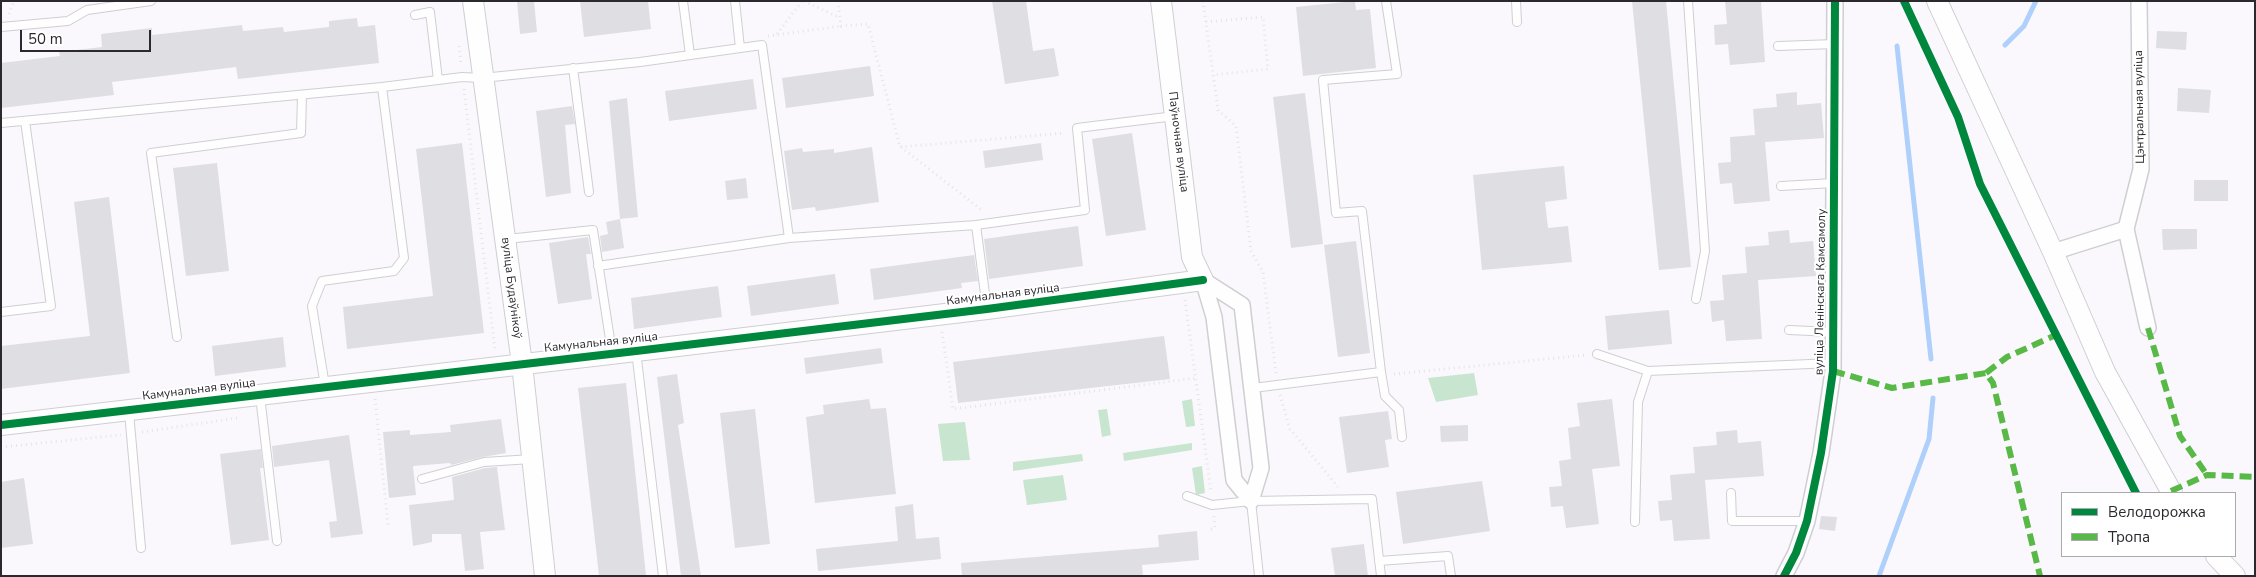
<!DOCTYPE html>
<html>
<head>
<meta charset="utf-8">
<style>
	body { margin:0 }
	#map { position:relative; width:2256px; height:577px; overflow:hidden; background:#faf8fd; font-family:"Nunito Sans",sans-serif }
	canvas { display:block }
	.frame { position:absolute; inset:0; border:2px solid #2b292e; pointer-events:none }
	.legend { position:absolute; left:2061px; top:492px; width:175px; height:65px; box-sizing:border-box; background:#fff; border:1px solid #aaa9ab; margin:0; padding:6px 9px; list-style:none; font-size:15px; color:#2b292e }
	.legend li { display:flex; align-items:center; gap:10px; height:25px }
	.legend b { width:25px; border:1px solid #aaa9ab }
	.scale { position:absolute; left:20px; top:30px; width:131px; height:22px; box-sizing:border-box; border:2px solid #2b292e; border-top:0; padding-left:6px; font-size:15px; line-height:18px; white-space:nowrap; color:#2b292e; -webkit-text-stroke:4px #fff; paint-order:stroke }
</style>
</head>
<body>
<div id="map">
<canvas width="2256" height="577"></canvas>
<div class="frame"></div>
<ul class="legend">
<li><b style="height:6px;background:#00873e"></b>Велодорожка</li>
<li><b style="height:6px;background:#58b947"></b>Тропа</li>
</ul>
<div class="scale">50 m</div>
</div>
<script>
const g = document.querySelector('canvas').getContext('2d');
g.lineJoin = 'round';
function paint(path, color) { g.fillStyle = color; g.fill(path, 'evenodd'); }
function trace(path, color, width, dash) { g.strokeStyle = color; g.lineWidth = width; g.lineCap = dash ? 'butt' : 'round'; g.setLineDash(dash || []); g.stroke(path); }
function write(font, color, halo, rows, align = 'center') {
  g.font = font + ' "Nunito Sans",sans-serif'; g.lineWidth = 4; g.setLineDash([]); g.textBaseline = 'middle'; g.strokeStyle = halo; g.fillStyle = color; for (const [text, x, y, turn = 0] of rows) {
    g.save(); g.translate(x, y); g.rotate((+turn || 0) * Math.PI / 180); g.textAlign = isNaN(turn) ? turn : align; if (halo) g.strokeText(text, 0, 0); g.fillText(text, 0, 0); g.restore();
  }
}
const green = new Path2D(`
	M1474,373L1478,395L1436,402L1428,378Z
	M1192,399L1195,426L1186,427L1182,401Z
	M1107,409L1111,435L1102,437L1098,410Z
	M965,422L970,460L943,461L938,424Z
	M1192,443V450L1124,461L1123,453Z
	M1082,454L1083,461L1013,471V462Z
	M1202,466L1205,493L1196,495L1192,468Z
	M1063,475L1067,500L1027,505L1023,480Z`);
const stream = new Path2D(`
	M2005,45L2024,26L2036,1
	M1897,46L1931,359
	M1879,576L1929,439L1933,398`);
const building = new Path2D(`
	M517,1H534L537,32L520,34Z
	M580,1H648L651,29L584,37Z
	M992,1H1026L1033,51L1054,48L1059,76L1005,84Z
	M1355,1L1356,10L1370,9L1376,68L1303,76L1296,7Z
	M1632,1H1666L1691,267L1659,270Z
	M1725,1H1761L1765,62L1730,65L1728,44L1715,45L1714,25L1727,24Z
	M357,18L358,27L375,25L379,63L238,79L236,67L171,75L112,82L114,95L1,108V63L60,56L59,52L102,47L101,34L152,28V35L242,25L243,31L283,27L284,32L329,27V21Z
	M2157,31L2187,32L2186,50L2156,48Z
	M870,66L874,96L786,108L782,78Z
	M753,79L757,109L669,121L665,91Z
	M2178,88L2211,90L2209,113L2177,111Z
	M1797,92V105L1821,103L1824,138L1765,142L1770,201L1734,204L1732,183L1720,184L1718,163L1731,162L1730,137L1755,135L1753,109L1777,107L1776,94Z
	M1305,93L1323,244L1291,248L1273,97Z
	M627,98L638,217L620,219L609,101Z
	M572,106L575,124L565,125L571,193L546,197L536,111Z
	M1132,133L1146,230L1106,236L1092,139Z
	M462,143L484,333L347,349L343,307L433,296L416,149Z
	M1041,143L1043,160L985,168L983,151Z
	M872,147L879,202L816,211L815,207L792,210L784,151L802,148L803,152L834,149V153Z
	M217,163L229,271L186,276L173,168Z
	M1564,166L1567,199L1545,202L1548,228L1568,226L1572,262L1482,270L1473,175Z
	M746,178L748,198L727,200L725,181Z
	M2194,180H2228V201H2194Z
	M109,197L130,373L1,389V346L90,336L74,202Z
	M620,219L624,248L602,252L600,236L608,234L606,222Z
	M1078,226L1083,266L989,279L984,239Z
	M2162,229H2197V249L2163,250Z
	M1789,230L1790,243L1813,241L1816,276L1758,280L1762,339L1726,341L1724,320L1712,322L1710,301L1724,300L1722,275L1747,273L1745,247L1769,245L1768,232Z
	M588,237L591,254H586L592,299L558,304L549,243Z
	M1356,241L1370,353L1338,357L1324,245Z
	M974,255L978,281L961,283L962,288L874,300L870,269Z
	M835,274L839,304L751,316L747,286Z
	M718,286L722,317L634,329L631,298Z
	M1669,310L1672,344L1608,350L1605,316Z
	M1164,336L1170,379L958,403L953,362Z
	M283,337L286,367L215,376L212,346Z
	M881,348L883,363L806,374L804,358Z
	M677,374L684,423L678,425L701,576H681L657,377Z
	M626,383L646,576H599L578,388Z
	M869,399L871,409L886,408L896,494L815,503L806,417L824,414L823,405Z
	M1612,399L1620,466L1592,469L1599,524L1566,528L1563,506L1551,507L1549,487L1562,486L1559,461L1571,459L1568,428L1580,426L1577,403Z
	M755,409L770,544L735,548L720,413Z
	M1388,411L1392,439L1385,440L1389,467L1347,473L1339,417Z
	M501,419L506,453L483,457L451,465L450,463L413,466L416,495L389,498L383,432L410,430V435L451,432L450,425Z
	M1468,425V441L1441,442L1440,426Z
	M1737,430L1738,443L1761,441L1764,476L1705,480L1710,539L1674,541L1672,520L1660,521L1658,501L1672,500L1670,475L1695,473L1693,447L1717,445L1716,432Z
	M349,435L363,534L331,538L329,522L337,521L329,460L274,467L272,446Z
	M261,449L263,468H260L269,540L231,545L220,454Z
	M497,467L505,530L480,532L484,569L465,571L461,534H432V542L413,546L409,505L454,500L452,477L485,468Z
	M24,478L33,544L1,548V482Z
	M1482,481L1490,531L1403,544L1396,492Z
	M913,504L916,539L939,537L941,559L818,571L816,549L898,541L895,507Z
	M1821,516L1837,517L1835,531L1819,529Z
	M1197,531L1199,560L1142,565L1143,576H962L961,563L1159,547L1158,535Z
	M1364,544L1368,576H1335L1331,548Z`);
const path = new Path2D(`
	M804,1L840,18
	M838,1L841,26L868,24L900,147L1065,133
	M1203,1L1218,110L1236,126L1251,251L1263,272L1276,374
	M9,14L14,1
	M1206,22L1263,17L1268,69L1213,75
	M777,34L802,1
	M768,36L841,26
	M459,46L461,65
	M464,89L495,350
	M901,147L983,211
	M1185,300L1211,492
	M942,332L953,409L1196,378
	M1394,374L1587,355
	M1280,395L1290,429L1338,487
	M375,399L388,525
	M142,432L237,418
	M1,447L121,435
	M1211,529L1215,528L1214,516`);
const lane = new Path2D(`
	M683,1L690,55
	M735,1L740,48
	M1516,1L1517,22
	M1688,1L1705,251L1696,299
	M415,15L430,12L438,80
	M1,27L68,21L87,10L151,1
	M1778,46L1835,44
	M573,68L589,192
	M1,123L382,87
	M1781,186L1834,183
	M976,225L1085,210L1077,128L1175,116
	M789,238L976,225L987,309
	M507,239L593,230L612,352
	M1,312L51,306L25,121
	M1789,330L1833,332
	M177,337L151,153L301,133L302,95
	M636,351L663,576
	M1597,354L1648,371L1833,363
	M1381,372L1385,396L1399,410L1402,437
	M325,386L312,306L322,281L394,271L404,258L382,87L462,77L482,78L640,62L762,45L789,238L598,266
	M1253,388L1381,372L1362,211L1336,213L1323,80L1397,74L1386,1
	M260,396L277,541
	M129,412L141,548
	M422,479L484,462L532,459
	M1731,493L1732,521H1807
	M1187,496L1212,505L1251,501L1372,499L1381,576
	M1251,501L1259,576
	M1635,522L1638,402L1648,371
	M1379,561L1448,556L1451,576`);
const street = new Path2D(`
	M2139,1L2141,169L2126,229L2148,328
	M2053,252L2126,229
	M1203,280L1242,305L1261,468L1251,501
	M1203,280L1214,317L1234,480L1251,501
	M1784,576L1796,553L1807,521L1821,453L1833,371L1835,1`);
const secondary = new Path2D(`
	M473,1L522,364L545,576
	M1937,1L2053,252L2105,372L2172,493
	M1,425L636,351L987,309L1203,280L1192,257L1161,1
	M2216,556L2235,576`);
const quiet = new Path2D(`
	M2148,328L2180,436L2207,475
	M1833,371L1892,388L1986,373L1993,383L2040,576
	M1986,373L2007,357L2056,335
	M2171,491L2207,475L2255,477`);
const cycleway = new Path2D(`
	M1904,1L1958,117L1980,184L2136,493
	M1,425L636,351L987,309L1203,280
	M1784,576L1796,553L1807,521L1821,453L1833,371L1835,1`);
const streetNames = [
	["Цэнтральная вуліца",2140,107,-91],
	["Паўночная вуліца",1178,142,83],
	["вуліца Будаўнікоў",511,288,83],
	["вуліца Ленінскага Камсамолу",1821,292,-89],
	["Камунальная вуліца",1003,295,-7],
	["Камунальная вуліца",601,343,-6],
	["Камунальная вуліца",199,390,-7]
];
paint(green, '#c8e5cf');
trace(stream, '#aed0fb', 5);
paint(building, '#dfdee2');
trace(lane, '#cfced2', 10);
trace(street, '#cfced2', 18);
trace(secondary, '#cfced2', 22);
trace(path, '#e4e4e5', 3, [1, 4]);
trace(lane, '#fefeff', 8);
trace(street, '#fefeff', 15);
trace(secondary, '#fefeff', 20);
trace(quiet, '#58b947', 6, [12, 6]);
trace(cycleway, '#00873e', 8);
write('12px', '#2b292e', '#fff', streetNames);
</script>
</body>
</html>
